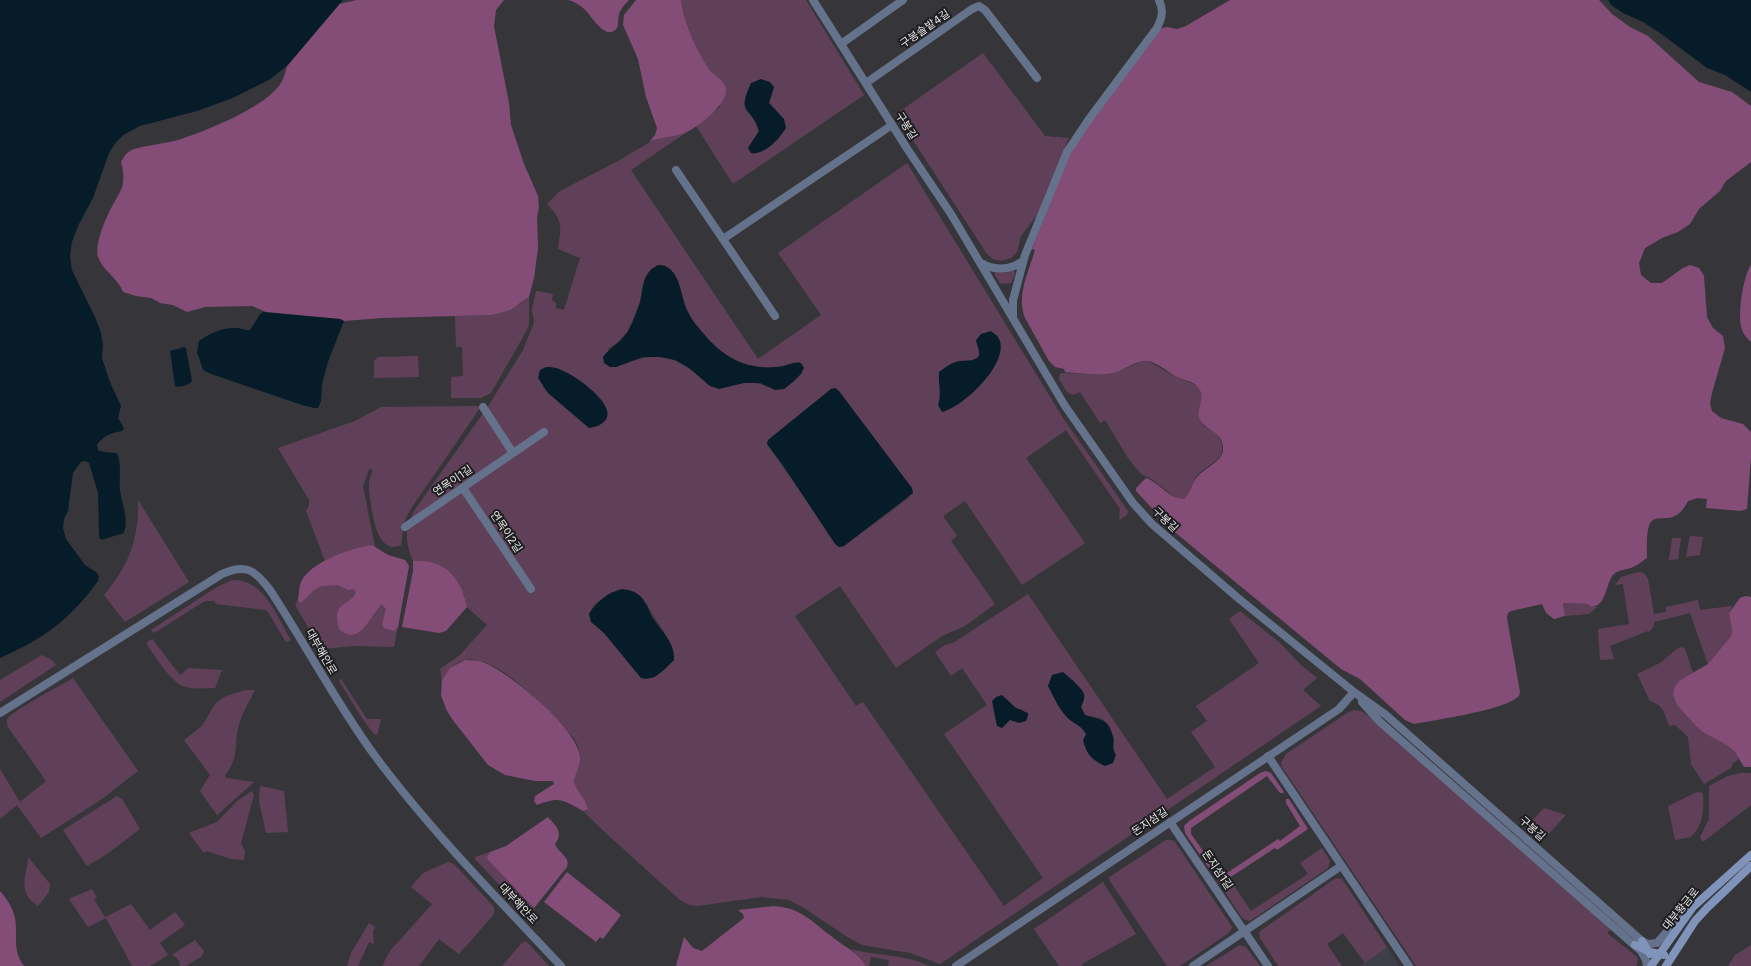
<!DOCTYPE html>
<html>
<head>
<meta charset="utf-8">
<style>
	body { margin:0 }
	canvas { display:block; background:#36363a }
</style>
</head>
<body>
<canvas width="1751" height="966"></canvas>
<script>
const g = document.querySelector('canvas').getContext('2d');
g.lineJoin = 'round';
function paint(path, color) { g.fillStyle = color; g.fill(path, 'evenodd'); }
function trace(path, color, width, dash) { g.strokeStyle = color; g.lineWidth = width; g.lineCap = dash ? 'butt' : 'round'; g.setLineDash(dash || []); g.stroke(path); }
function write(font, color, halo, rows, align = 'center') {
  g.font = font + ' Inter,"Noto Sans KR",sans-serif'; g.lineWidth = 4; g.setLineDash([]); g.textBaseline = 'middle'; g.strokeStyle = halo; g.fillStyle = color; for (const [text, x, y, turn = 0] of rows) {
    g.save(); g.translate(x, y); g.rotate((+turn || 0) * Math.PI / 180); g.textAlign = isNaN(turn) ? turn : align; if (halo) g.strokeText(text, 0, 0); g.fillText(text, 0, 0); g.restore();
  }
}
const built = new Path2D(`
	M1387,947L1399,966H1360Z`);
const green = new Path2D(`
	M681,0H806L864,95L733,184L696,126L720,107L721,80C717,76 712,73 709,69C696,52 684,20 681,0ZM774,87L769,103L784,119L778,140L755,154L748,148L759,131L757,123L745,109Z
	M983,53L1045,136L1069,138L1038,214L1021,236L1017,252L1011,258L1001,261L993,259L987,254L896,114Z
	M687,132L631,170L758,359L821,315L778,253L907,163L1063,418L1128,511L1127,515L1119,520L1120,509L1066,430L1026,458L1085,543L1022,585L965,501L943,516L957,536L951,541L995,604L965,626L942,636L896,668L840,586L795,616L856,706L863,702L1004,906L1043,878L944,734L987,705L962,668L951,676L935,652L945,645L953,643L1028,594L1167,799L1215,767L1191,732L1207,721L1196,706L1259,663L1229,619L1240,611L1280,643L1301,665L1317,678L1303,690L1321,706L940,964L910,953L862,945L849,938L804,908L789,900L761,897L698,906L689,905L680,900L610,837L583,811L586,810L587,805L576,790L574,782C577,766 584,762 577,744C573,735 565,729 559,723C541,703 494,653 464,660C454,663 448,672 442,680L440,669L460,655L487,625L467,607L464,595L436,564L422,561H413C405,541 404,527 416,508L489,405L523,350L532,328L534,321L532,310L536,291L553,294L552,300L556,303V308L564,310L580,258L558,249C561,226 564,222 547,204L560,191L618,161L657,138L672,136ZM665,265C669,270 675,274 677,279C680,283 679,289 681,294C682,300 685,306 687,311C708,351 751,380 796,362L768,387C755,380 742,383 729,386C725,387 721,389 717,388C708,387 704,379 697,374C669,351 648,354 616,367L608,349L618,342L628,331L640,302L642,287L651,269L658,266ZM977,346L992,370L986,378L939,405L941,397L939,373C946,367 952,363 960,361C968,360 973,362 979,356L980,351ZM541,385L606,419L599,426L589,428L548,393ZM835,388L910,497L844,546L839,547L767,444L768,440L831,389ZM612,592L647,604C655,623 675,640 674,660L654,678H641L589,614L594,605ZM1073,680C1081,692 1087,692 1081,707L1085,715L1103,719L1114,738L1112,748L1086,734L1081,725L1070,719L1057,704L1048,686ZM1016,708L1024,710L997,726L993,709Z
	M1014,270L1015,274L1011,283L1001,284L995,275V272Z
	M529,297V324L527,330L491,393L481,398H451V377L463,376L462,347H456L455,316L492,315L520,304Z
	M418,356L419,377L374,378V361L378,357Z
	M1148,361L1176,377L1196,385L1201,390L1203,398L1198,411L1204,426C1212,429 1217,432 1220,439C1230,461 1206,463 1196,477C1191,485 1191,492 1184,499H1177L1153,480L1141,474L1128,458L1105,420L1100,423L1080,392L1073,395L1067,392L1059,379L1060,374L1062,373L1089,374L1122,370L1140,362Z
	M477,406L480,408L410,510L404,522L401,545C374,557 371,503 369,488V481L373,470L369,469L363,486L375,547L388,555L405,560L409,566L394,647L354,646L321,649L295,605C300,598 298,590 301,583C305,572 316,566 325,561L306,511L309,506V500L278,448L355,421L381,407Z
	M138,500L189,582L125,622L104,595C128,568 140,536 138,500Z
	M1690,536L1703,537L1700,555L1686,557Z
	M1672,538H1681L1678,559L1669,560Z
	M1638,572L1644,573L1648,579L1654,614L1666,612V607L1698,600L1700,610L1732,606L1729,613L1732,630L1731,636L1708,664L1690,613L1654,622V626L1649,632L1648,631L1610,646L1614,659L1600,660L1598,629L1629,624L1623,584L1615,585L1621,577Z
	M232,580C264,578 277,617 291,640L286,642L268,612L265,610L216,604L214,601H205L154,633L151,630L217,587Z
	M1563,603L1588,604L1591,607H1597L1589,614L1565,616Z
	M152,639L180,675L189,668L222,670L215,688C205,688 193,690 183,686C171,682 154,655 146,643Z
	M1682,647L1685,649L1693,673L1674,688L1673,697L1677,705L1704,733L1726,744L1735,752L1739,759L1733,763L1731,768L1704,784L1691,764L1688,737L1675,725L1669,726C1665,713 1663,705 1650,701L1637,674L1660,663L1677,649Z
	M42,655L52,660L56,665L0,702V680Z
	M73,678L138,771L102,799L41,838L17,805L0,819V769L20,802L46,781L8,727C7,724 6,721 8,718C14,710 62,685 73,678Z
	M341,679L367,719H381L377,735H375C361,719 351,699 339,681Z
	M245,690H255C249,702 241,715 238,728C234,747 239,758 225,775L226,778L254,782L217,815L200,791L210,775L184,740L202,726L215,704L224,697Z
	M1354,710L1361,711L1370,717L1611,929L1607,933L1637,957L1638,959L1636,966H1416L1282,767L1281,763L1286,754L1347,713Z
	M1740,773H1751V805L1703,842L1700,837L1709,819V786L1728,776Z
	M260,786L284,791L288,832L266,833L259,801Z
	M252,791L254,795L241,843L245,851L244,860L231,859L207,851L204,853L189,833L217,822L236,802Z
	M1697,792L1702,793L1703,795C1704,811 1703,825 1691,837L1675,840L1668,806Z
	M117,796L122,799L140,829L107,854L87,866L63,830Z
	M1544,808L1566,815L1541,842L1526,827Z
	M1166,840H1172L1175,842L1232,927L1230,932L1180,966H1167L1108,878Z
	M1322,848L1330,861L1328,868L1250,921L1246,920L1242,918L1220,884L1229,878L1251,911L1308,874L1300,863Z
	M490,852L487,857L488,860L534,908L526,913L523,910L475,859V857Z
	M28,857L50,884L49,892L38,906C16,891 27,878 28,857Z
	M448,862L454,864L494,907V914L459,954L439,939L419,966H382L390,951L432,904L411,887L423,873Z
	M1336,878L1342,879L1387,947L1365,963L1343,933L1327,944L1342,966H1278L1260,938L1259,932Z
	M1103,882L1136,934L1082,964L1083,966H1059L1034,929Z
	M92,889L97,898L94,899L105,917L131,904L150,930L175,912L185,925L160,943L168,955L150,966H132L106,918L88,927L69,899Z
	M369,923L375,927L373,932L374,944L369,942L358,966H347L351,953Z
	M195,940L204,951L202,956L186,966H180C180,961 177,957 172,955Z
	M526,941L549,966H502L522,943Z
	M1240,945L1246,947L1260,966H1206Z
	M1751,945V966H1728L1735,955Z
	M851,949C877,956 905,954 929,966H888L889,960L871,957L869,966H866L862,960Z`);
const forest = new Path2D(`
	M357,0H504L496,10L494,26L509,103L511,125L524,164L538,196L539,208L537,217L538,248L534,278L529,297L510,310L492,315L382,318L344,321L340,319L266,312L252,306L205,307L187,312L173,305L160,303L151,298L136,296L123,292C118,278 103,271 98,257C94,245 107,214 114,203C117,197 122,190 123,183C124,176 123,169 121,162C123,158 126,153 130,151C135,147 168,143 178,140C204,132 260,109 277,88C283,82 285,74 287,66L339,4Z
	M568,0H629C625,4 620,9 619,15C617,20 620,27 615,30C605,39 592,17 586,11C582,6 575,2 568,0Z
	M636,0H681C684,23 696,49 708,68C713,75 724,79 726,89C728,104 699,126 687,132C674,138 661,136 649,142L655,135L657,128L646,97L638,59L623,25L624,15Z
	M1230,0H1599L1612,14L1630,27L1648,36L1699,82L1732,92L1751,106V162L1726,181L1720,191L1699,209L1690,224L1678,232L1662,238L1645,248L1639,263L1641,275L1651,283H1662L1683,268L1690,265L1699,268L1704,276L1707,317L1713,328L1723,336L1725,348L1712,393L1710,403L1712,411L1721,418L1743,424L1751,432V457L1747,509L1741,511L1706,508L1707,499L1698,498L1688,501C1674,529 1659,511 1650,523C1646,530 1647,549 1647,558C1642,561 1638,565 1633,567C1627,570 1618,569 1613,575C1605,585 1607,606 1591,607L1588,604L1563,603L1565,616L1554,619L1546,613L1542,604L1511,611L1508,613L1507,618L1520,692L1519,696C1506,710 1435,720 1414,724L1405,720L1360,679L1341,669L1171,529L1136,491V488L1146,478C1160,483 1169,499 1184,499C1192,491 1191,483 1198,476C1204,469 1222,461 1223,451C1225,432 1207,431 1201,421C1194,412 1204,402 1201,392C1200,390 1198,387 1196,385C1191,381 1183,380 1177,377C1167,372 1158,362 1147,361C1136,360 1125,370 1113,373C1098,376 1080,373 1065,372L1064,369L1055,367L1049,361L1025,318C1016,296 1029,271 1035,250L1032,249L1068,157L1086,127L1162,28L1167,27L1177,29L1186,26Z
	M1751,265V342C1747,338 1742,333 1741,326C1738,313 1743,276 1751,265Z
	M372,545L388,555L405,560L409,566L398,627L394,631L384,628L382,624L386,609L382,604C370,615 360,648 339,629C331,599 350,608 356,592L353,589L348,590L338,585L321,586L314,590L301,603L298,601C299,595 299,587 301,582C310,562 351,548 372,545Z
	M413,561C445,559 461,578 467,607L446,631L439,633L402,627L413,571Z
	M1746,596L1751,597V767H1744L1735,752L1727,745L1704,733L1696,726L1677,705L1673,696L1674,688L1679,681L1708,664L1731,636L1732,630L1729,613L1740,598Z
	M465,660C469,660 475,660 480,661C506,669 577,728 580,756C581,766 575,773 574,782C577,792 586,799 588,809L583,811C563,800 560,796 537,805L534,801L535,796L554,784L553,781H535L505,775L488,765L452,719L446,709L441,695L442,680L450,668Z
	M1266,771L1271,773L1284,792L1283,793H1280L1267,776L1191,828V834L1213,865V867L1209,868L1185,833L1184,826L1189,821L1260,773Z
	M1286,799H1289L1308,829L1277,850L1275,848L1220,884L1214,875L1215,872L1218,873L1221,877L1278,839L1280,841L1300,826L1286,803Z
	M548,817C556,826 564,833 555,844C558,853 571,857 567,867L534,908L488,860L487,857L490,852L506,846Z
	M567,872L621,915L603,939L600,937L596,942L544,902Z
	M0,891C7,899 13,908 15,918C18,936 12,950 24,966H0Z
	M774,906C783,907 790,908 798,912C810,918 820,928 831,936C843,946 858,952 866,966H676L684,937L693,948L702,951L744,918L743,914L738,910Z`);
const water = new Path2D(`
	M0,0H343L287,66L269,80L233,98L197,111L140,126L125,134L117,141L109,153L93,198L79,224L72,242L70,256L72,270L96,319L101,333L103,344L102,358L110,382L121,406L118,418L124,428L122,431C111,433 104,435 97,445L98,450L104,452L117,453C122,464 119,478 120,490C122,505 129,518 124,533L101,540L99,537L98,493L89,463L85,461L81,462L73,473L68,511L64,519L63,528L66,539L85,565L96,572L99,576L98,581C70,620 43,639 0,658Z
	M1608,0H1751V92L1725,75L1707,68L1660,33L1643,22L1623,13L1611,5Z
	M761,79L770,82L774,87L769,103L784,119L786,128C779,139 765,155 751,153L748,148L759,131C751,104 736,116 751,83Z
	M658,265C680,265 680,294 687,310C690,316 694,323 699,328C720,355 742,370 777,367C786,367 793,361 801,363L804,368L801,374L793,382L784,389L775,390L760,383H744L719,389L710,386L689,368L675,360L660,357H643L616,367H610L604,363L603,357C610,347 622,342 628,331C633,323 637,311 640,302C645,286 640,275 658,265Z
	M263,312L340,319L344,321L328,362L322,384L321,401L318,408H314L302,405L211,374L203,370L197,352L199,341C209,333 224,327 237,328C241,328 245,331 250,330L260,314Z
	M991,331C993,333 997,335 998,337C1013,360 964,407 942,412L938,405C942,394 938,384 939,372C946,367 952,362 960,361C968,360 973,362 979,356C980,350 977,346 976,340L981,334Z
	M184,347L186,348L192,381C189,385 180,388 175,386L170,351Z
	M546,367C549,367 553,367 556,368C575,373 639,419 589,428L548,393L538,378L540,370Z
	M835,388L839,391L912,488L913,493L844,546L839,547L835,544L782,464L767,444L768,440L831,389Z
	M622,589C629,590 634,591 639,595C646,601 648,609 652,617C661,631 675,642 674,660C665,669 654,682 641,678L604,633L591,622L589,614C597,601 607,593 622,589Z
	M1063,672C1069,677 1082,688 1084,694C1085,698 1083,703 1081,707L1085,715C1100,720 1109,718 1113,737C1115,744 1111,747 1116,755L1113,763L1105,766C1091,759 1087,755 1083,740L1086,734C1080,725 1078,726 1070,720C1060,712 1054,697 1048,686L1052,675Z
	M1002,695L1016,708L1028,713V716L1026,721L1019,723L1010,720L1002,728L997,726L992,701L996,697Z`);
const minor = new Path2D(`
	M841,44L903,0
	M866,83L972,9L979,6L985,10L1037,78
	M676,170L775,316
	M723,239L892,125
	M981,263C994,271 1011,270 1023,261
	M1013,318V300L1025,255L1067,152L1089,119L1157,28C1162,18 1164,11 1159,0
	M483,407L513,453
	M463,488L531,589
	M405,527L544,432
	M1268,756L1409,966
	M1170,822L1268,966
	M1193,966L1341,866`);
const tertiary = new Path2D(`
	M813,0L908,150L951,214L1065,406L1133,503L1152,524L1238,598L1354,692L1386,715L1642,941L1648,944L1657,943L1681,916L1692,908
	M1362,702L1379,721L1641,951L1646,960L1647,966
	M0,713L222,574C246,563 255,570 270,590C306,645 336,703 375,756C431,831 497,898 561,966
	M956,966L1339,709L1354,692`);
const secondary = new Path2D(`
	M1642,941L1650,954
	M1635,945L1650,952L1664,955
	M1651,966L1693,907L1751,855
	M1666,966L1695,921L1707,908L1751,866`);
const streetNames = [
	["구봉솔밭4길",925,29,-35],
	["구봉길",906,126,58],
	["연목이1길",453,481,-34],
	["구봉길",1165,520,43],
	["연목이2길",506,532,56],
	["대부해안로",321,652,60],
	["돈지섬길",1150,822,-34],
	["구봉길",1532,829,42],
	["돈지섬1길",1217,870,56],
	["대부해안로",518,904,47],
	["대부황금로",1681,909,-51]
];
paint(built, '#3f3f49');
paint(green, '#604058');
paint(forest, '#834d77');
paint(water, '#071c29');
trace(minor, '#65728b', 8);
trace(tertiary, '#65728b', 8);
trace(secondary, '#7f93bb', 8);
write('11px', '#e4e4e7', '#1e1d1f', streetNames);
</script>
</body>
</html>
